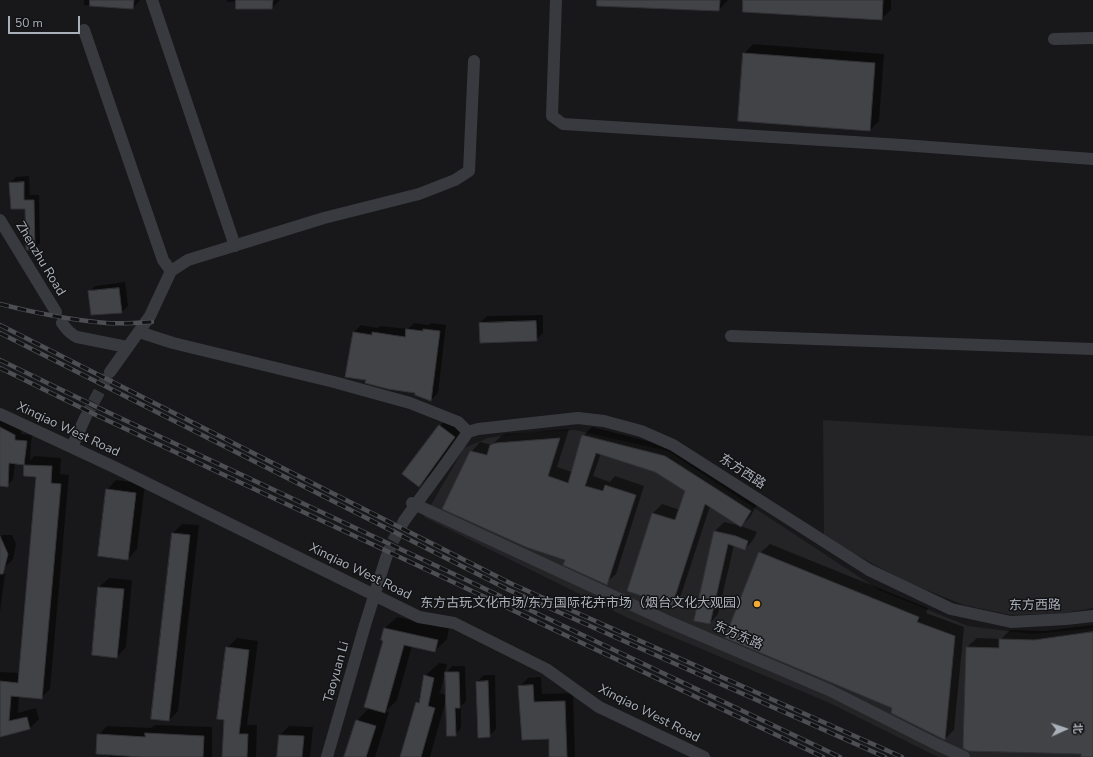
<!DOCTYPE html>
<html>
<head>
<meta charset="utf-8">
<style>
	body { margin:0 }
	#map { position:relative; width:1093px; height:757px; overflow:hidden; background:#18181a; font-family:"Nunito Sans","Noto Sans SC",sans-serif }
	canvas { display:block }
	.north { position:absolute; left:1045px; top:709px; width:40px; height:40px; -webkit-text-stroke:3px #131315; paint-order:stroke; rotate:87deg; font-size:11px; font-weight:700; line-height:16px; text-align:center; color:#aab0ba }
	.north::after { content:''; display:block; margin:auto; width:14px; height:18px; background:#aab0ba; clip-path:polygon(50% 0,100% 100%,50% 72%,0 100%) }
	.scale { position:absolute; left:8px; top:16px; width:72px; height:18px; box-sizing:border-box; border:2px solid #aab0ba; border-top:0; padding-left:5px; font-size:12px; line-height:14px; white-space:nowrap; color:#aab0ba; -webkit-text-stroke:3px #131315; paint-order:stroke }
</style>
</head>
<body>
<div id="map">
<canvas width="1093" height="757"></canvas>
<div class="north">北</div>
<div class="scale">50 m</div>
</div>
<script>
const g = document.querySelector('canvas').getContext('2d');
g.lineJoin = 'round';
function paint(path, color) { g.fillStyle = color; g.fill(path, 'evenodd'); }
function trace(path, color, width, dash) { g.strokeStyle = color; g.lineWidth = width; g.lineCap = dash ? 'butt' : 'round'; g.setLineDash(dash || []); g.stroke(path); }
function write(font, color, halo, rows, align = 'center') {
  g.font = font + ' "Nunito Sans","Noto Sans SC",sans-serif'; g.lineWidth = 3; g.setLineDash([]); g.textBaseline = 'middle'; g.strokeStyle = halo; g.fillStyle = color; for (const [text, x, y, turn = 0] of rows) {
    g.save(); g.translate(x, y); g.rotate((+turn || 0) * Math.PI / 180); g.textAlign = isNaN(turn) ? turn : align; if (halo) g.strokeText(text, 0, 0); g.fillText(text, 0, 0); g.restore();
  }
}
const built = new Path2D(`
	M823,420L1093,436V608L1065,613L1011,615L964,605L906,582L824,537Z
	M575,430L668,451L879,590L968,626L1033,634L1093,628V757H938L832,704L628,618L424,517L464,448L488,438L528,432Z`);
const shadow = new Path2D(`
	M84,0H140L133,8L84,5Z
	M227,0H280L272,8L237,1L227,2Z
	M603,0H728L719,10Z
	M744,0H891V10L881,19Z
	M753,44L884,54L879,121L870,130L744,54Z
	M29,176L30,195H39L40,243L35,249L26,208L10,183L16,177Z
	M125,282L128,306L122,312L92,314L89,292L95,286Z
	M543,315V333L536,340L480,323L487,316Z
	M414,323L429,325L431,323L446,325L438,393L431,400L416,392L367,380L346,376L354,332L361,325L377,328L380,326L408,329Z
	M449,416L464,427L429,476L419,486L404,473L440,426Z
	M0,418L21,429V434L32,435L31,443L30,445H31L30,461L34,456L61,458L60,474L69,475L50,689L41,698L19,696L18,713L36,708L39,719L30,728L0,736V672L20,673L37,476L25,475V464L15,463L13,479L7,486L0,485Z
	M592,427L675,448L759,501L750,517L741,526L757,532L753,540L745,549L734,545L718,614L710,623L695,620L715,531L724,522L741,526L710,506L681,595L671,605L628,591L653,513L662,504L680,510L686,490L656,471L601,453L593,476L610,482L615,476L644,486L616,574L606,583L566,559L471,452L480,442L492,445L501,436L506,434L569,429L557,467L572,472L583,436Z
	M116,480L145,484L137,549L128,559L107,490Z
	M182,524L199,525L178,711L169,720L152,718L173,533Z
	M2,535H12L16,544L13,559L4,568L0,567V536Z
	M770,544L928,608L926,613L964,627L954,730L945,739L760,553Z
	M0,573L5,574L0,612Z
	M109,578L132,580L126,647L117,657L93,655L99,587Z
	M397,617L449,628L447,639L435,651L412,646L397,700L386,711L389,712L375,757H345L357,721L369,708L384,640L385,628Z
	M1093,625V757H1082V753L967,647L977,638L1001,639L1010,630L1044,631Z
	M237,638L258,641L247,725H257L256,757H223L227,648Z
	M439,663L447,664L440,693L447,695L446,673L452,666H465L466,701L461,706V728L455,735L446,700L430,757H401L417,703L420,700L425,676Z
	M484,675H495L496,729L489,736L479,737L477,682Z
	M541,677L542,694L573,693L575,757H550V738L519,687L528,678Z
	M155,725L212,727V757H109V754L98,735L107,726L151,728Z
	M289,726L313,727L310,757H278L280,735Z`);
const building = new Path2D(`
	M90,0H134L133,9L90,6Z
	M236,0H273L272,9H236Z
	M597,0H720L719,11L597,6Z
	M743,0H883L882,20L743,12Z
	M743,53L875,63L870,131L738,121Z
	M24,182V200H34L35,250H27L26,248L25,209H11L9,183Z
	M119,288L122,313L91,315L88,291Z
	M536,321L537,341L480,343L479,323Z
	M406,329L423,331V329L440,331L431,401L415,395V393L388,389L365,383L366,380L345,377L353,332L372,335V332L405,337Z
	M439,425L455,437L419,487L402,474Z
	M0,427L15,435V440L27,441L24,465L9,463L8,487L0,486Z
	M582,435L665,456L751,511L741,527L705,504L672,606L627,591L652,513L675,520L685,491L655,472L596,453L585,486L603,491L605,485L636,495L607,585L563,565L565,560L526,547L442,509L470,451L487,455L490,445L496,443L560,438L548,476L568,483Z
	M24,465L52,466L51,483L61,484L42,699L11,696L9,721L27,717L30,729L0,737V681L18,683L36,477L24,476Z
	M106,489L136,493L128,560L98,556Z
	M714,531L736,536L748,541L745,550L728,544L710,624L694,621Z
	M172,533L190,535L169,721L151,719Z
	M0,536L8,554L3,574H0Z
	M759,552L919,617L917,622L955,636L945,740L891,713L892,708L725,638Z
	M98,587L124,589L117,658L92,655Z
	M384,628L438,640L435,652L404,645L385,713L364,707L383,641L381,640Z
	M1093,632V757H1081V754L968,751L963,748L966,647L999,648V639L1034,640Z
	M226,647L249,650L239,734H248L247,757H222L224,720L217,719Z
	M445,672H459L460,708H455L456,736H447Z
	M424,675L434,678L428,706L435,708L421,757H400L416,702L419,703Z
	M488,681L490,737L478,738L476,682Z
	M533,685L534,702L565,701L567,757H549V739L522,740L518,686Z
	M356,720L376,726L366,757H344Z
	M145,733L204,736L203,757H141L96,754L97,734L145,737Z
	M279,735L304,736L302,757H277Z`);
const minorTunnel = new Path2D(`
	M85,418L110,372
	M386,558L392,543L404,521`);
const minor = new Path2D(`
	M152,0L235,246
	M556,0L552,116L563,124L902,145L1093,159
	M84,30L163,260L171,271
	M1054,39L1093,38
	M0,220L56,312
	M62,323C66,329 70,334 77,337L127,347
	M139,332L173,343L334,382L410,403L458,422L468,432
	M731,336L1093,349
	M110,372L150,316L171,271L188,260L324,218L419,194L455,180L469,171L474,61
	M0,414L114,467L419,617L454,623L546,669L599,707L704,757
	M72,447L85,418
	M412,503L667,621L829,690L938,745L964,757
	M404,521C425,491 448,462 468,432L478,429L578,418L604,421L641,431L673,445L869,570L951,609L1011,622L1066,619L1093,616
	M327,757L365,625L386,558`);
const rail = new Path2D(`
	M0,304C35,313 70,320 106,323C121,324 137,323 152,322
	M0,325L512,584L902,757
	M0,333L509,590L885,757
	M0,360L101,409L458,576L840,757
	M0,368L98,416L455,583L823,757`);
const markers = [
	[757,604,4,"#f5aa34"]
];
const streetNames = [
	["Zhenzhu Road",40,259,59],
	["Xinqiao West Road",68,430,25],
	["东方西路",742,472,33],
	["Xinqiao West Road",360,572,26],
	["东方西路",1035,606,-1],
	["东方东路",738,636,23],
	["Taoyuan Li",337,672,-74],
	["Xinqiao West Road",649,714,27]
];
const poiNames = [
	["东方古玩文化市场/东方国际花卉市场（烟台文化大观园）",749,604]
];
paint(built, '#242427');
paint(shadow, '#0007');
paint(building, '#424347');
trace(building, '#323236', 1);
trace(minorTunnel, '#35363a', 12, [12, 6]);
trace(minor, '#393a3f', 12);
trace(rail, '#4c4e54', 4.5);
trace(rail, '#131315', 3, [9]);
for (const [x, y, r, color] of markers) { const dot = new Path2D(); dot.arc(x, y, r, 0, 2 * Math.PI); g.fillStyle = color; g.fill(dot); trace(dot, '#131315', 1.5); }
write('13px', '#aab0ba', '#131315', streetNames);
write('13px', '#aab0ba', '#131315', poiNames, 'right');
</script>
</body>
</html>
